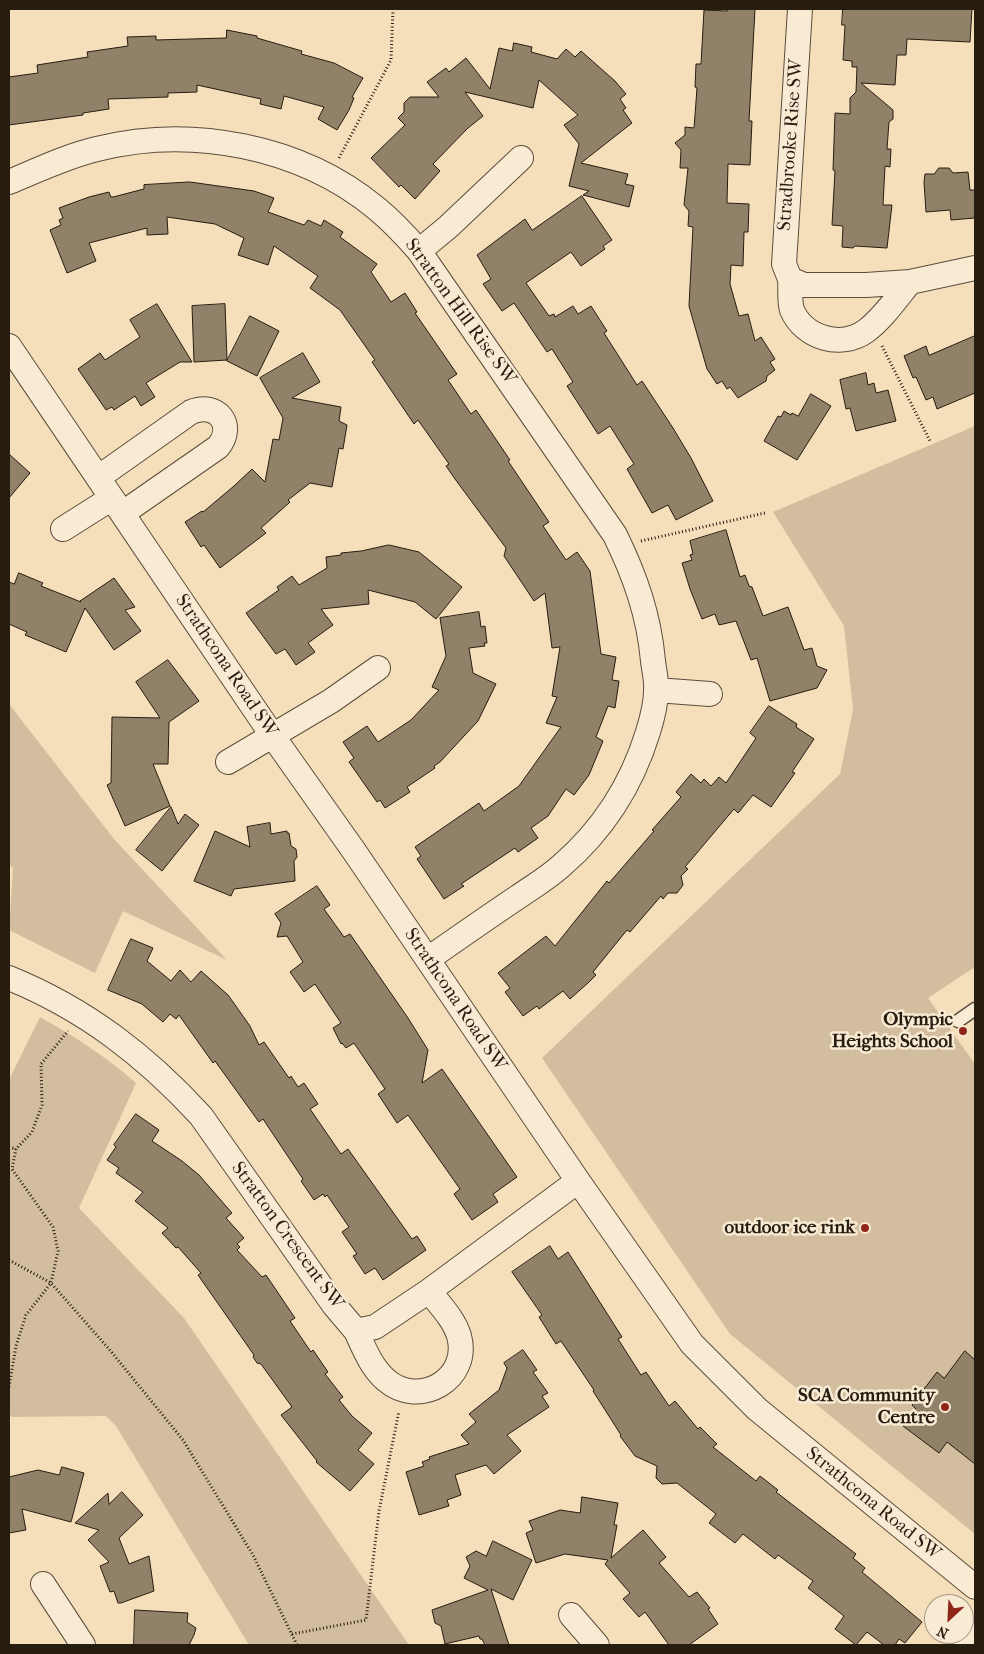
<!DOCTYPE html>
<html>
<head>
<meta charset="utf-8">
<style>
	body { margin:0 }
	#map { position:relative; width:984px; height:1654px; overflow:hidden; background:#f5dfbb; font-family:"IM FELL French Canon",serif }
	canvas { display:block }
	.frame { position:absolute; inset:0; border:10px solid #261c10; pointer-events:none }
	.north { position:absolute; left:924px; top:1594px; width:50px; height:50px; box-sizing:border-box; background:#f8ead3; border:1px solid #a49885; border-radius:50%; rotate:205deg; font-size:14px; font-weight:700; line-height:20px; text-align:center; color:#261c10 }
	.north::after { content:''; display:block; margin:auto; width:18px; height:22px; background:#8f2418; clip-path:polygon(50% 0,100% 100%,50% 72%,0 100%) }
</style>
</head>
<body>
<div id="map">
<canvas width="984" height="1654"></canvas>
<div class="frame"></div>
<div class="north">N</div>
</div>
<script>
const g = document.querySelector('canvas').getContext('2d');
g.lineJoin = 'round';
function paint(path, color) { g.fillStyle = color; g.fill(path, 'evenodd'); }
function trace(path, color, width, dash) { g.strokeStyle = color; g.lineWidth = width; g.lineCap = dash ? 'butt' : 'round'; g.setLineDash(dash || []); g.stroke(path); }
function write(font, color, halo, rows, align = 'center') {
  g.font = font + ' "IM FELL French Canon",serif'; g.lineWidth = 5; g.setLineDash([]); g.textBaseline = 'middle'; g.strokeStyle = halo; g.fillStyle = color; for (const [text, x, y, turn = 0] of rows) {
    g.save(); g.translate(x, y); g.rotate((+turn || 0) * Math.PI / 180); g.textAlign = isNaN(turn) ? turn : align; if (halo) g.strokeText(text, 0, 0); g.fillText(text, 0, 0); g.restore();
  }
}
const green = new Path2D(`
	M975,426V967L928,998L975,1064V1534L730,1334L542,1058L840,774L853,710L844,626L773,512Z
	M9,704L114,839L227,960L123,911L95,973L9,930L13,868L9,864Z
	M40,1017C75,1037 107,1057 136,1083L79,1208L184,1318L409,1645H249L116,1426L106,1416L12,1417L9,1414V1080Z`);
const building = new Path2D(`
	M727,9H755L749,121H752L750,165L728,164L727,203L749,204L748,232H744L743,266L731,265L730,284L739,316L748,314L755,341L761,337L775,359L770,362L775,370L767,376L766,381L738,398L730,387L727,389L722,381L717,384L707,369L689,306L693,227L688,226L689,211L684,205L688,168H680L681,150L675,143L685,135V127L694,128L697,88L695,87L696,64H701L704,10L727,11Z
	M843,9H972L970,42L907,39L906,55H897L895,85L861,83L893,110V119L889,122L887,149H891L890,167L885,166L883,205H892L887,248L855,246L853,248L842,247L843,226L832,225L835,171L833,170L835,113L850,114V98L856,92L857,67H852V61L843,60L845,25H842Z
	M227,30L257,36V38L302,51L301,54L334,63L363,78L352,97L354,98L349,110L337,130L318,119L324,107L284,96L281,109L260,104L261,99L197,85V92L168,93V97L108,99L109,109L83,113V115L9,125V77L38,73L37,65L88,57L87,52L128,46L127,37L156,36V40L226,38Z
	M514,43L532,47L531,52L557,59L566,49L575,57L581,51L615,81L626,94L620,99L626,108L623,110L632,123L581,163L628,174L625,184L634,186L629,207L583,195L589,191L569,186L579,144L564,125L578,115L539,80L533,108L465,92L483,116L468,128L433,164L440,171L415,199L401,185L399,187L371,158L405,125L398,118L404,112V103L410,97H439L427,82L446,68L449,72L466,58L490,89L499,48L512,51Z
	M939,168H949L953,173L968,172L970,190H975V218L951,220L950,210L926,212L924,182L925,174H934Z
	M190,182L254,191L274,198L268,212L304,225L308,220L321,226L324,220L343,232L340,237L377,264L371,272L391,302L405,293L417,312L415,313L457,374L448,380L471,414L476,410L510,460L508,461L549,522L543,526L566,560L577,552L590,571L601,654L616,657L612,680L619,681L615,708L608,706L596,737L603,741L589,775L574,795L566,789L548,816L531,828L538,838L518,852L515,848L461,884L464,886L444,899L417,859L421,856L415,847L479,803L484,811L519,786L561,727L546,723L557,697L552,696L560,647L552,648L545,593L534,601L504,556L506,548L455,479L446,466L449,464L418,420L414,424L372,362L375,360L340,310L310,288L318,276L274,246L268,265L238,255L244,238L215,224L167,217L168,234L147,235V228L89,243L96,261L67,273L50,230L61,225L59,220L63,218L59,208L89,197L109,192L111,197H113L144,189V185Z
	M582,196L612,240L603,246L605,249L581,266L571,252L526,283L549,316L554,314L555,317L573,306L578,314L591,306L607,331L604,333L637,385L642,381L673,428L691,458L713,501L676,520L668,505L652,513L627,469L634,464L610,426L598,434L567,386L573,382L552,349L547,352L514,303L502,311L483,284L491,279L477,255L525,219L532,230Z
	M157,304L192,362H180L146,383L155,397L141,406L135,396L114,410L112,407L106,410L78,369L100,353L105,360L140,337L130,320Z
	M225,304L227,360L194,362L192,306Z
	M250,316L279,331L257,376L227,361Z
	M975,336V393L937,409L933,397L926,400L916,377L913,378L904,356L926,346L929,355Z
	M303,353L320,382L292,398L341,407L339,421L347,425L343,449L339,448L332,487L310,483L288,500L290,502L261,528L266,533L220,568L204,545L201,547L185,522L202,511L203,512L234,486L252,469L265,482L273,439L279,440L283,418L260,378Z
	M866,373L868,385L874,383L876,393L888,390L896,421L856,431L850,408L846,409L840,380Z
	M811,394L831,406L797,460L764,441L778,416L781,417L784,411L791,415L792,413L798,416Z
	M9,454L30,473L9,498Z
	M726,530L740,577L745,575L749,586L752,587L763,616L788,607L804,650L812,648L817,666L827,670L817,688L770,701L757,658L751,660L736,621L719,625L715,614L702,619L690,589L682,563L692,560L690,555L693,554L690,541Z
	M389,545L419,552L462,587L436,619L415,602L368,590L369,604L321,609L333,625L308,643L315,652L296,665L285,649L276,654L246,613L279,590L277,587L292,576L299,585L327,568L326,557L341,555V553L361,551Z
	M19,573L43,583L41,586L81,602L80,601L114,578L135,607L125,610L141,631L114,650L85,608L66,652L25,635L27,632L9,624V582L14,584Z
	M479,612L481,627L485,626L487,643H484L485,646L469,648L473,673L496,684L478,721L440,762L434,766L435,768L407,787L410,792L385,808L380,800L377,802L349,762L354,758L343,742L367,726L378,742L411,720L439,690L432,687L446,656L440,618Z
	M168,660L199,701L169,722L168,764H153L170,806L125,826L107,785L111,783L112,717L160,718L136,682Z
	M769,706L797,724L796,727L814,739L792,772L795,773L771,807L753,795L738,813L734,809L685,867L688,869L681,876L683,885L677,893H668L663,899L661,896L630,932L627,930L593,972L596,975L589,982L570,999L563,991L539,1009L537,1006L523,1016L505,992L510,988L498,973L546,936L555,946L607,881L609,883L654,831L652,830L681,797L676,792L691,774L701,783L704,779L711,786L719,777L726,783L756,738L750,733Z
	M171,807L178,824L185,814L199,825L162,871L136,850Z
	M270,823L271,834L287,831V833H289L291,846L296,849L297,857L294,861L295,881L234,889L231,896L194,881L215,831L250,847L247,827Z
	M317,886L330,905L324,909L344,937L350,934L408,1018L428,1050L422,1083L442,1069L517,1177L493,1194L498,1202L472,1220L454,1194L460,1189L408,1115L397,1123L378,1094L385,1089L354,1043L346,1048L342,1043L341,1044L333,1028L341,1023L315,984L304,992L290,972L303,962L287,936L277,937L281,923L275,914Z
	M131,939L153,948L147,961L171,981L180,970L191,982L201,971L228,995L250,1026L259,1045L264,1042L289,1078L291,1076L298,1087L304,1083L318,1104L310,1109L341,1154L348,1149L412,1239L417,1236L426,1250L383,1280L375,1268L365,1274L353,1256L357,1254L342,1232L349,1227L327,1195L325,1197L323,1194L314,1200L301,1181L303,1179L263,1119L259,1122L215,1061L213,1063L179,1015L176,1019L170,1014L163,1022L142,1004L108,990Z
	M136,1114L159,1130L152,1141L182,1161L199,1175L232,1213L226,1218L244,1238L237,1244L240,1247L237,1250L262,1277L266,1275L295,1318L290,1321L311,1352L313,1350L328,1372L325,1374L343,1397L339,1400L352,1416L372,1433L358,1450L374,1464L350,1491L316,1462L317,1461L281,1415L292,1407L261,1364L257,1363L253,1357L254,1355L198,1275L201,1273L178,1247L176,1248L162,1233L168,1228L135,1201L143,1192L116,1173L119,1168L107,1160L116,1147L114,1145Z
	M550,1246L558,1259L568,1252L622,1337L618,1339L641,1375L646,1372L669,1406L675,1401L698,1429L700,1427L717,1444L713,1447L756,1481L760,1476L778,1490L776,1492L856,1554L853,1558L865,1568L862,1572L922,1622L905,1643L899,1639L895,1645H884L867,1632L856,1645L835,1629L844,1616L808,1588L813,1581L778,1555L775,1559L743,1534L735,1543L709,1523L716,1514L677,1483L662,1484L656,1478L657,1466L635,1456L620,1436L621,1435L593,1391L594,1390L561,1341L556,1344L539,1317L542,1315L512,1272Z
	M523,1350L537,1370L533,1372L548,1393L542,1396L549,1407L507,1435L521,1451L494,1474L486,1465L455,1475L461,1495L447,1500L449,1506L419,1515L406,1472L424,1466L422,1462L430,1459L429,1457L469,1444L461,1435L476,1422L469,1414L499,1390L507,1368L504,1363Z
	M965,1351L975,1360V1464L947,1442L939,1453L903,1426L916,1409L912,1405L937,1372L944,1378Z
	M62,1467L84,1473L71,1522L22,1509L26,1530L9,1533V1477L38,1470L59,1475Z
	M122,1492L143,1515L119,1538L129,1564L149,1556L154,1591L121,1603H118L114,1591L110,1592L100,1566L109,1562L88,1540L99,1530L75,1523L108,1493L109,1504Z
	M582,1497L618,1503L614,1525H617L611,1558L643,1530L666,1557L659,1563L689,1597L697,1592L710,1608L708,1609L718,1624L689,1645H669L645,1612L639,1617L623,1599L630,1593L605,1564L608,1560L565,1554L536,1563L526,1533L533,1530L529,1521L560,1510L580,1513Z
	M493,1541L532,1560L513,1600L491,1589L509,1645H485L482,1639H480L479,1636L445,1644L441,1626L435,1623L432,1610L488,1590L464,1578L470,1566L466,1557L476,1551L486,1556Z
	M135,1610L188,1613L187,1622L196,1628L194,1635L189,1645H134Z`);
const path = new Path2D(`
	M339,158L391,60L393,9
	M882,346L930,441
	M641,541L765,513
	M9,1147L16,1149
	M9,1260L51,1283L109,1349L183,1440L253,1555L297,1645
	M9,1387L16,1346L26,1315L51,1283L58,1251L53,1227L12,1169L16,1149L32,1132L42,1105L41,1064L68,1031
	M292,1634L366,1620L379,1511L399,1411`);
const lane = new Path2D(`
	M958,1021L975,1009`);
const street = new Path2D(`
	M800,9L784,264L790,279L804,285H866L910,282L975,268
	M9,182C38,170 67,156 97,149C191,125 301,146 376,208C392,221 406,236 419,251L615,535C635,576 649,615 653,661C654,670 657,681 656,691C656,704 652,719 648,732C632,784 603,830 561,866C548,878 532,887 518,897C488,917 458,938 428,959
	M419,251L448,227L521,158
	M790,279C791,288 789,301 792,310C804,338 841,349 866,331C883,318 897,298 910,282
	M9,346L272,735L354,851L578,1181L692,1344L757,1409L975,1587
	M99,477L191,412C217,401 236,425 218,447L123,513
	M63,529L112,498
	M656,690L710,694
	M228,762L331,701L378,668
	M9,978C85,1009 145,1055 201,1116L334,1305L356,1331L375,1327L429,1291L578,1181
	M356,1331C364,1348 371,1367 386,1380C419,1409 471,1379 459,1336C454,1319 439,1304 429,1291
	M43,1584L83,1645
	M571,1615L597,1645`);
const secondary = new Path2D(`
	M967,1645L975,1634`);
const markers = [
	[963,1031,5,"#8f2418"],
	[865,1228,5,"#8f2418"],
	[945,1407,5,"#8f2418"]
];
const streetNames = [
	["Stradbrooke Rise SW",791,145,-86],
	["Stratton Hill Rise SW",460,312,54],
	["Strathcona Road SW",226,666,56],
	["Strathcona Road SW",455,1000,56],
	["Stratton Crescent SW",287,1236,54],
	["Strathcona Road SW",873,1504,39]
];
const poiNames = [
	["Olympic",953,1020],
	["Heights School",953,1042],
	["outdoor ice rink",855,1228],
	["SCA Community",935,1396],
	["Centre",935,1418]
];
paint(green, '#d2be9e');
paint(building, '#928169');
trace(building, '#261c10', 1);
trace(lane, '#5a4d3b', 15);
trace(street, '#5a4d3b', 26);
trace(secondary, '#261c10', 30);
trace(path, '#261c10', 3, [1, 2.5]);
trace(lane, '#f8ead3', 12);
trace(street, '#f8ead3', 24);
trace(secondary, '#f8ead3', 28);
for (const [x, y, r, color] of markers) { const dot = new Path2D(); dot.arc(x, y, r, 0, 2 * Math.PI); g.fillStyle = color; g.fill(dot); trace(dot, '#f8ead3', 2); }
write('19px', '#261c10', '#f8ead3', streetNames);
write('bold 19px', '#261c10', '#f8ead3', poiNames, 'right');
</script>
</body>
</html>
